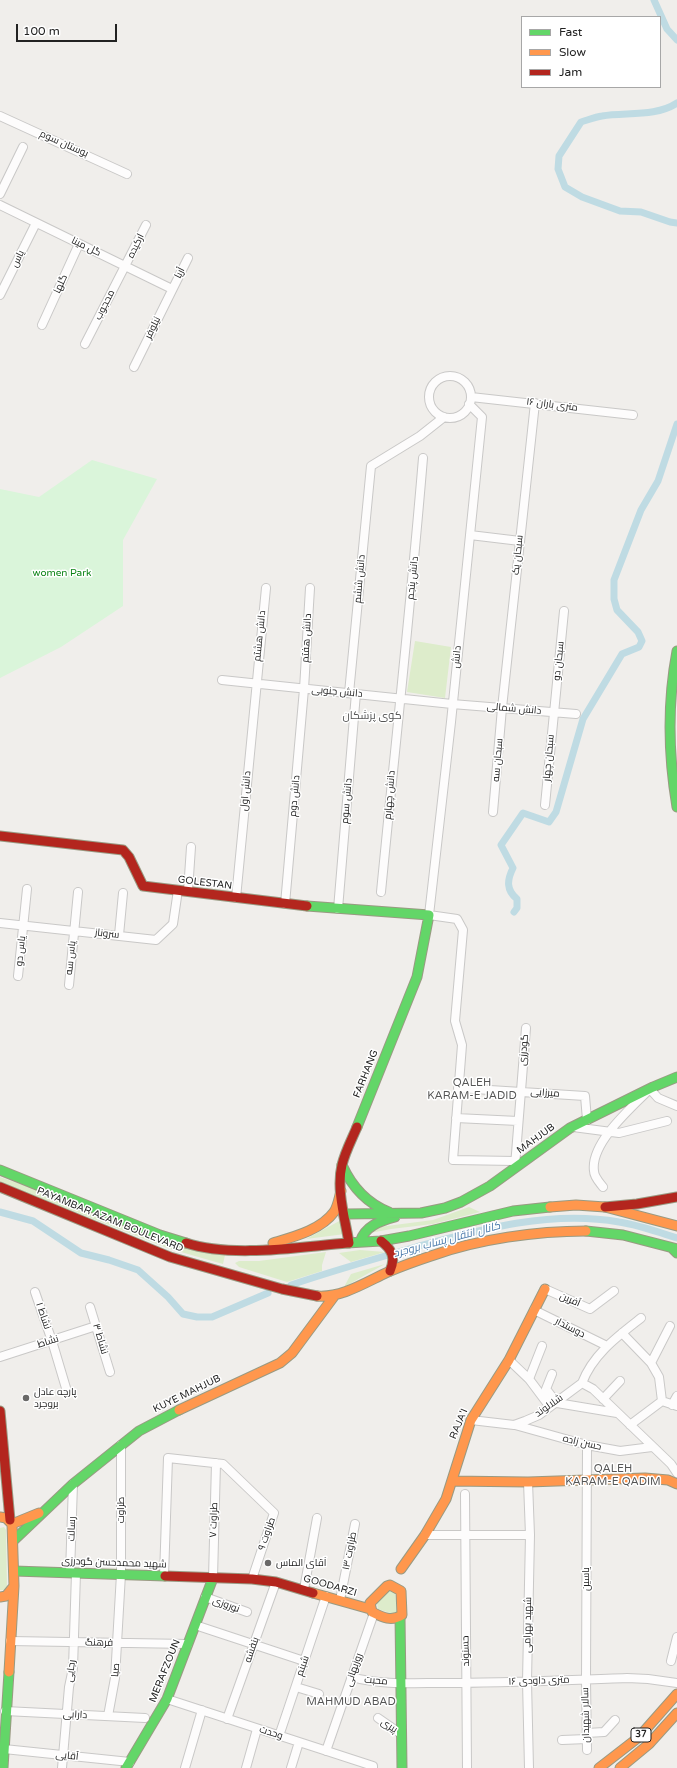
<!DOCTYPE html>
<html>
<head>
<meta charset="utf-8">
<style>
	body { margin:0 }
	#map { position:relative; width:677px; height:1768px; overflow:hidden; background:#f0eeeb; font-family:"Varela Round",sans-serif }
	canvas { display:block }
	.legend { position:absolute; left:521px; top:16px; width:140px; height:72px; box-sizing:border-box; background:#fff; border:1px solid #a7a7a7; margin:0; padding:5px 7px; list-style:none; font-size:12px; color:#222 }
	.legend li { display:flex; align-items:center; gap:8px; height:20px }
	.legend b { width:20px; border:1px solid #a7a7a7 }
	.scale { position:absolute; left:16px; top:24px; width:101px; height:18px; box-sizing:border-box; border:2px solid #222; border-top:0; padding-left:5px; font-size:12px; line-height:14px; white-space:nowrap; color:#222; -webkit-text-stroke:3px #fff; paint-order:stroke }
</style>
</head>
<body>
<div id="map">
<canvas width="677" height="1768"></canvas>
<ul class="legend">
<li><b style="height:5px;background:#63d668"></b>Fast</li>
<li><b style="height:5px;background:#ff974d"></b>Slow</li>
<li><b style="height:5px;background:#b3261e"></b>Jam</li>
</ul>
<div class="scale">100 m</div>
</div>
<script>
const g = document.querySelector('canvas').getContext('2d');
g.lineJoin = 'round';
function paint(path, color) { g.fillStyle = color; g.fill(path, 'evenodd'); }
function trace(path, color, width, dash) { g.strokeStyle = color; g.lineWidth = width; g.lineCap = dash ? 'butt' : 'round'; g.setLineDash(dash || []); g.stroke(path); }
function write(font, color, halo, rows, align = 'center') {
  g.font = font + ' "Varela Round",Cairo,sans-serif'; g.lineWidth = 3; g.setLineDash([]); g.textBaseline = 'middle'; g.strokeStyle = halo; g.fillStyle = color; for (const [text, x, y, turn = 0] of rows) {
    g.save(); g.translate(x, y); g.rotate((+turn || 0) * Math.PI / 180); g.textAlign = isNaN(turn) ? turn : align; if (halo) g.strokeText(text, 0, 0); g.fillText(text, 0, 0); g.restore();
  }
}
const grass = new Path2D(`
	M415,641L451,647L445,698L407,692Z
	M0,1177L225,1255L223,1264L167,1248L0,1182Z
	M469,1207L480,1212L433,1224L391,1229L370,1233L379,1227L433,1220Z
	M343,1219L345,1234L306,1239Z
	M360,1250L385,1252L351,1262L339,1253Z
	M326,1252L322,1265V1271L287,1282L239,1267L235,1263L239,1261H259Z
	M385,1264L344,1287L351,1274Z
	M4,1527L6,1530L7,1587L5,1590H0V1528Z
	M388,1590L395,1591L397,1612L393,1614L378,1609L377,1603Z`);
const park = new Path2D(`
	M92,460L157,479L123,540V606L61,647L0,678V489L39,497Z`);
const canal = new Path2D(`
	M654,0L667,29L677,40
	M677,103C656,117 626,112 602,116C595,117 588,120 581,122L559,156L558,169L565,187L582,197L620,211L641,212L670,222L677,223
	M514,912L517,908V899C506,890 507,880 513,868L501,845L523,813L549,822L556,812L583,719L622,654L639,647L642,641L638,632L617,610L614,599V580L641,510L658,481L677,424
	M0,1212L33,1221L81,1253L109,1260L138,1270L168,1297L183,1314L197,1317H212L268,1293
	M291,1285C332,1271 374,1259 416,1247C482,1229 550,1210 619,1222C639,1225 658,1232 677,1238`);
const street = new Path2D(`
	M0,116L127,174
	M0,194L23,147
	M0,205L172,289
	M0,295L36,223
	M42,325L79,244
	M85,344L146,225
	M134,367L188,258
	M429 397a21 21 0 1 1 42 0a21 21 0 1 1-42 0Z
	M471,397L633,415
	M469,404L482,417L451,722L429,915L457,919L463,930L455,1021L462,1045L453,1160L515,1161
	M470,535L520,541
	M222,680L452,704L576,714
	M349,693L371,466L420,436L444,417
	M545,805L564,611
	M493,812L502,708L535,403
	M188,891L191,847
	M381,892C395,748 411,603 423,458
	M236,898L266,588
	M285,904L304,689L310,588
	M338,909L356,693
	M0,923L156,940L173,924L178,890
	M119,935L123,893
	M18,976L27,889
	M69,985L78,892
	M458,1088L585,1096L587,1120
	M456,1118L518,1121
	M573,1127L619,1133L667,1121
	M515,1166L526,1028
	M603,1187C600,1183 594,1177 594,1171C590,1143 632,1107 650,1089L658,1098L677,1106
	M545,1289L590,1309L614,1291
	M35,1292L52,1341L66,1388
	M90,1307L110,1372
	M534,1310L607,1346
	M622,1333L651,1363
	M0,1357L96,1326
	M509,1360L529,1379L550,1407
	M552,1374L546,1389L557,1403L617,1413
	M529,1379L542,1346
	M582,1383C593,1354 618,1336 641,1318
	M603,1399L620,1381
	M662,1401L659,1377L651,1363L670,1326
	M662,1401L677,1406
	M672,1405L677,1396
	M471,1420L514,1425L525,1421L539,1415L582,1383L593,1389L671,1464L677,1473
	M515,1425L587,1445L620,1451L652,1447
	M630,1425L662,1401
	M528,1482L530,1535L527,1681L529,1768
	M465,1494L467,1768
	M425,1535H530
	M70,1573L73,1484
	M164,1576L168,1458L223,1464L274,1513L252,1579
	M213,1578L216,1463
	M304,1589L317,1518
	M205,1597L247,1612
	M340,1600L355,1524
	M195,1625L304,1661
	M10,1641L188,1644
	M671,1661L677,1637
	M351,1677C381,1685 412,1683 443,1683C504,1683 565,1680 627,1678L648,1679L677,1683
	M296,1687L319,1694
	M167,1699L373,1766V1768
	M5,1711L145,1718
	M108,1716L115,1678L121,1574V1445
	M378,1718L401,1734
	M227,1719L276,1582
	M587,1733L604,1732L615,1720
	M279,1736L326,1596
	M562,1740L587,1739
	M4,1749L130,1762
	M587,1750L586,1680L587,1445
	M326,1751L374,1613
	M62,1768L69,1687L73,1668L76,1573
	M185,1768L202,1710
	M246,1768L257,1729
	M291,1768L299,1742`);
const fast = new Path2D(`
	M677,651C667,704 668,754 677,807
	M307,906L429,915L417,977L357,1127
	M342,1165C352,1187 366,1203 389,1212
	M0,1170L160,1235L186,1243
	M346,1214L421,1213L445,1208L461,1202L490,1186L570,1128L653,1087L677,1077
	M586,1231L623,1235L677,1249
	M360,1242C365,1226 380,1221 395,1217
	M347,1243L381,1241L409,1236L513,1211L550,1207
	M672,1248L677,1253
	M13,1541L73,1484L139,1431L179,1410
	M14,1571L165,1576
	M400,1616L402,1768
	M3,1768L9,1672
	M126,1768L167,1699L213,1578`);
const slow = new Path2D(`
	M550,1207L576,1205L605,1207L677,1226
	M273,1243C293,1237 321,1230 334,1212C338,1206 339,1198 341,1191
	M317,1296C342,1298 366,1282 388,1272C402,1266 416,1261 431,1256C478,1239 537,1231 586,1231
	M179,1410L280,1363L292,1353L335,1295
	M452,1481L528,1482L645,1478L668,1480L677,1484
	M0,1517L6,1518L12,1524L14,1586L9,1672
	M12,1524L39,1513
	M401,1569L425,1535L446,1499L471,1420L509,1360L545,1289
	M390,1585L401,1591L402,1615C391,1622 382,1617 372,1612L370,1603L387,1586Z
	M313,1593L370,1609
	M0,1597L6,1596L14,1586
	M599,1768L639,1737L677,1694
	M620,1768L649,1744L677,1713`);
const jam = new Path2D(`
	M0,836L123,850L129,857L143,886L307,906
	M0,1187L170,1257L282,1289L317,1296
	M605,1207L637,1204L677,1197
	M381,1241C392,1249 396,1258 390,1271
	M186,1243C232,1258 298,1247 347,1243
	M349,1243C345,1218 336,1190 342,1165C345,1152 352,1139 357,1127
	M0,1411L10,1520
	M165,1576L252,1579L276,1582L313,1593`);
const markers = [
	[26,1398,4,"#6a6968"],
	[268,1563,4,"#6a6968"]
];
const shields = [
	[641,1735,20]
];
const shieldNames = [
	["37",641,1735]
];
const streetNames = [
	["بوستان سوم",64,144,24],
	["ارکیده",136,246,-64],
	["گل مینا",86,247,26],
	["یاس",18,259,-64],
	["آریا",180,273,-64],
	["گلها",61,284,-65],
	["محجوب",105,305,-63],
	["نیلوفر",153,328,-64],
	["۱۶ متری باران",552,405,7],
	["سبحان یک",518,555,-84],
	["دانش پنجم",413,578,-84],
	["دانش ششم",360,579,-85],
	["دانش هشتم",260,636,-84],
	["دانش هفتم",307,638,-87],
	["دانش",457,657,-84],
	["سبحان دو",559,661,-84],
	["دانش جنوبی",337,692,5],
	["دانش شمالی",514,709,5],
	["سبحان چهار",549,758,-85],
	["سبحان سه",498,760,-85],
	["دانش اول",246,791,-85],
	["دانش چهارم",390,795,-85],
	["دانش دوم",295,796,-85],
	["دانش سوم",347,801,-85],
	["GOLESTAN",205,883,7],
	["سروناز",107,934,6],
	["یاس دو",21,951,-84],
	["یاس سه",71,958,-84],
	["گودرزی",524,1050,-85],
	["FARHANG",366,1074,-68],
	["میرزایی",545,1093,4],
	["MAHJUB",536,1139,-36],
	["PAYAMBAR AZAM BOULEVARD",110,1220,22],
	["آفرین",570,1300,23],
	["نشاط ۱",43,1316,71],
	["دوستدار",570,1328,27],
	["نشاط ۳",100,1339,73],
	["نشاط",48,1342,-18],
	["KUYE MAHJUB",187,1394,-26],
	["شلالوند",549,1406,-35],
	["RAJA'I",459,1424,-67],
	["حسن زاده",582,1443,13],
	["طراوت",121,1510,-90],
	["طراوت ۷",214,1520,-88],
	["رسالت",72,1529,-88],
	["طراوت ۹",267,1534,-71],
	["طراوت ۱۳",350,1551,-79],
	["شهید محمدحسن گودرزی",114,1563,2],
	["یاسین",586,1579,-90],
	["GOODARZI",330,1586,16],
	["نوروزی",226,1605,20],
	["شهید بهرامی",528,1625,-89],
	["فرهنگ",99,1643,1],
	["بنفشه",252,1650,-71],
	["حسنوند",466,1651,-91],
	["شبنم",303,1666,-71],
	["صبا",116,1670,-85],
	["روزبهانی",354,1670,-71],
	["رجایی",71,1671,-82],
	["MERAFZOUN",165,1671,-68],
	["محبت",376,1681,5],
	["۱۶ متری داودی",539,1681,-2],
	["دارابی",75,1715,3],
	["سالار شهیدان",586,1715,-91],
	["پیری",389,1726,33],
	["وحدت",271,1733,18],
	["آقایی",67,1756,6]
];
const parkNames = [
	["women Park",62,573]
];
const poiNames = [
	["پارچه عادل",34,1392],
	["بروجرد",34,1404],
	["آقای الماس",276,1563]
];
const neighbourhoodNames = [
	["کوی پزشکان",372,716],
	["QALEH",472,1083],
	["KARAM-E JADID",472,1096],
	["QALEH",613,1469],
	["KARAM-E QADIM",613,1482],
	["MAHMUD ABAD",351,1702]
];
const waterNames = [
	["کانال انتقال پساب بروجرد",447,1240,-15]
];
paint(grass, '#ddeccb');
paint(park, '#daf5da');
trace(canal, '#bfdbe3', 7);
trace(street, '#c9c8c7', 10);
trace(fast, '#999a82', 11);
trace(slow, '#999a82', 11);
trace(jam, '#999a82', 11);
trace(street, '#fdfcfc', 8);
trace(fast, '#63d668', 9);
trace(slow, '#ff974d', 9);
trace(jam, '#b3261e', 9);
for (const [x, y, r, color] of markers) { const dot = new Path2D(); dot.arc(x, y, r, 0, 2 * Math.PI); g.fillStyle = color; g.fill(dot); trace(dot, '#fff', 1.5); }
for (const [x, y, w] of shields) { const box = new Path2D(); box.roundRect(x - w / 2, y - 7, w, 14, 3); g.fillStyle = '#fff'; g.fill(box); trace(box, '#222', 1); }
write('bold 9px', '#222', null, shieldNames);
write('10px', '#222', '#fff', streetNames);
write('10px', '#0c8416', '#fff', parkNames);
write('10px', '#222', '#fff', poiNames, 'left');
write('11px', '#555', '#fff', neighbourhoodNames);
write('italic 11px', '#4a7aab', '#fff', waterNames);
</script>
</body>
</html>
